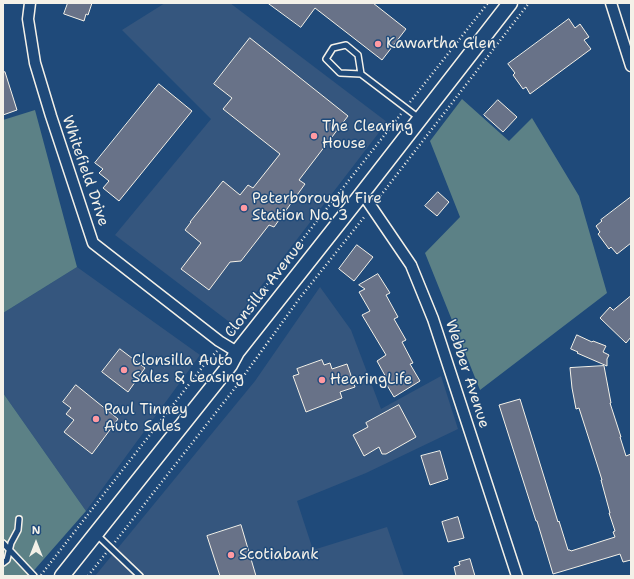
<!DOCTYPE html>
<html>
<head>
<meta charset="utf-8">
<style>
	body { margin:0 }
	#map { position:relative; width:634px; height:579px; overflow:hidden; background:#1f4a7a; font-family:"Shantell Sans",sans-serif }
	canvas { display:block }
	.frame { position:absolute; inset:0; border:4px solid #f4f1e8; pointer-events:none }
	.north { position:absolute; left:16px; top:523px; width:40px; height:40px; -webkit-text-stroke:3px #1f4a7a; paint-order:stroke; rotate:0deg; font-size:11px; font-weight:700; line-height:16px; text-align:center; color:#f4f1e8 }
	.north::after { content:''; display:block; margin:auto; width:14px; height:18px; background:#f4f1e8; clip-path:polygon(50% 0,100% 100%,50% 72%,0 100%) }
</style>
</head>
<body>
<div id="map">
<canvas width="634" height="579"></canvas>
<div class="frame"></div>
<div class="north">N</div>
</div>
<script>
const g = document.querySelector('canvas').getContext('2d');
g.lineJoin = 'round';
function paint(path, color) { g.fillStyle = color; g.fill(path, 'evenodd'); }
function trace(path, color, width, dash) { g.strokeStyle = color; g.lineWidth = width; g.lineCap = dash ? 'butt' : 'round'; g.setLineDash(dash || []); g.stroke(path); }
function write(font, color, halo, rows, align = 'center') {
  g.font = font + ' "Shantell Sans",sans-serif'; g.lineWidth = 3; g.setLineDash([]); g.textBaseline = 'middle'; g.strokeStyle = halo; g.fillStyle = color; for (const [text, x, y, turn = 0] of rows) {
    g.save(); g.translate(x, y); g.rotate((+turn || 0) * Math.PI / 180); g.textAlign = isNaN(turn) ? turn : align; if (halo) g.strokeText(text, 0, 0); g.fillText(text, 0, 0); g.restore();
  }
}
const built = new Path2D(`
	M165,3H230L387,122L232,324L115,235L211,119L122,30Z
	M77,267L200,355L86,511L3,393V313Z
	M320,287L351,330L381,409L441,376L458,429L366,473L297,501L313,550L387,527L404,576H95L255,381Z`);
const green = new Path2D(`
	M462,99L509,141L532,118L579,196L607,293L480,390L425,253L460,217L430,141Z
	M35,110L77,267L3,313V120Z
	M3,393L86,511L29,576H3Z`);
const building = new Path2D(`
	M68,3H92L88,15L86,14L84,21L64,14Z
	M268,3H373L406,29L382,60L315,8L301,27Z
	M569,19L575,28L580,24L589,37L584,40L591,49L530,94L526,87L523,89L513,75L515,73L508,64Z
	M250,38L348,116L299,180L305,184L274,227L269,225L241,261L230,262L209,290L181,269L201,243L185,230L191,222H190L223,181L240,195L248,185L253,188L280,154L223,109L232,98L214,84Z
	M5,72L17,110L3,115V73Z
	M159,84L192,111L119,201L103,188L109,181L99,173L103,169L95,163Z
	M498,100L517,117L503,132L484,115Z
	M438,192L449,202L437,216L425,206Z
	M631,197V243L617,254L611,247L609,249L598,234L600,232L596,226L602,221L601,220Z
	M357,245L373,257L354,281L339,269Z
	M378,274L390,293L386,295L398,317L394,319L406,340L402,342L413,363L410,364L420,381L394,397L385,382L388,381L377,361L386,355L362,315L370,311L359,292L365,289L359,285Z
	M631,296V337L626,343L600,318L610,307L613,310Z
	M577,335L592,342L593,341L606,346L603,352L609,355L607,359V366L577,353L578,352L571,349Z
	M120,349L145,368L128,392L102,372Z
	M322,360L324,365L330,363L332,369L347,364L355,387L340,392L342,398L306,412L293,376L299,374L297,369Z
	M604,366L611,403H610L621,437H620L626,456L631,454V560L623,562L620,554L553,574L537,521H536L499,405L520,399L558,522L559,521L568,550H570L571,551L615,537L613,532L615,531L609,513H610L601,480H602L596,461L579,408L576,409L572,388L570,368Z
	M76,385L118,419L92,454L64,432L74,420L66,414L71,408L63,402Z
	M399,405L416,437L386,454H382L379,447L364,456L353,435L368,427L366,423Z
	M440,451L448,479L430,485L421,456Z
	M458,517L464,538L448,542L442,522Z
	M241,525L256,576H220L207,536Z
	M470,559L475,576H456L454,567L460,565L459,562Z`);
const path = new Path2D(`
	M410,102L488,3
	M378,199L529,3
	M229,336L236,324L401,114
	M115,542L235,388L299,299L365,216
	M41,575L204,365L217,351
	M88,576L106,553`);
const lane = new Path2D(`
	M361,74L358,55L346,45L333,48L326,59L340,73L361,74L419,118
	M97,535L140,576
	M3,543L34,576
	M3,563L7,560L11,543L18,530L19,519`);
const street = new Path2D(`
	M30,3L28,19L35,63L51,116L93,243L219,341L237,352
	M611,3L631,66
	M362,193L411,265L433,319L517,576`);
const secondary = new Path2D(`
	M62,576L230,365L237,352L357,200L510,3`);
const markers = [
	[378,44,4,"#ff9aa2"],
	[314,136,4,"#ff9aa2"],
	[244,208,4,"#ff9aa2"],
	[124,370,4,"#ff9aa2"],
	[322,380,4,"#ff9aa2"],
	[96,419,4,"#ff9aa2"],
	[231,555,4,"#ff9aa2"]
];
const poiNames = [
	["Kawartha Glen",386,44],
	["The Clearing",322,127],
	["House",322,144],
	["Peterborough Fire",252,199],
	["Station No. 3",252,216],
	["Clonsilla Auto",132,361],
	["Sales & Leasing",132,378],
	["HearingLife",330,380],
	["Paul Tinney",104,410],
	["Auto Sales",104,427],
	["Scotiabank",239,555]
];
const streetNames = [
	["Whitefield Drive",85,171,71],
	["Clonsilla Avenue",265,289,-52],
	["Webber Avenue",467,374,72]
];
paint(built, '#35567e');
paint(green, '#5c8186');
paint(building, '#687288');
trace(building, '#f4f1e8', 1);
trace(lane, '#f4f1e8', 8);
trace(street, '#f4f1e8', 13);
trace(secondary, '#f4f1e8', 17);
trace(path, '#f4f1e8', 2.5, [1, 3]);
trace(lane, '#1f4a7a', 5);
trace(street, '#1f4a7a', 10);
trace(secondary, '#1f4a7a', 14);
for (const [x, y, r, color] of markers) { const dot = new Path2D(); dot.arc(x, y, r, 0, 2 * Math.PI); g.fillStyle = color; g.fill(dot); trace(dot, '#1f4a7a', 1.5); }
write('15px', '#f4f1e8', '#1f4a7a', poiNames, 'left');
write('15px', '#f4f1e8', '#1f4a7a', streetNames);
</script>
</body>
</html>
